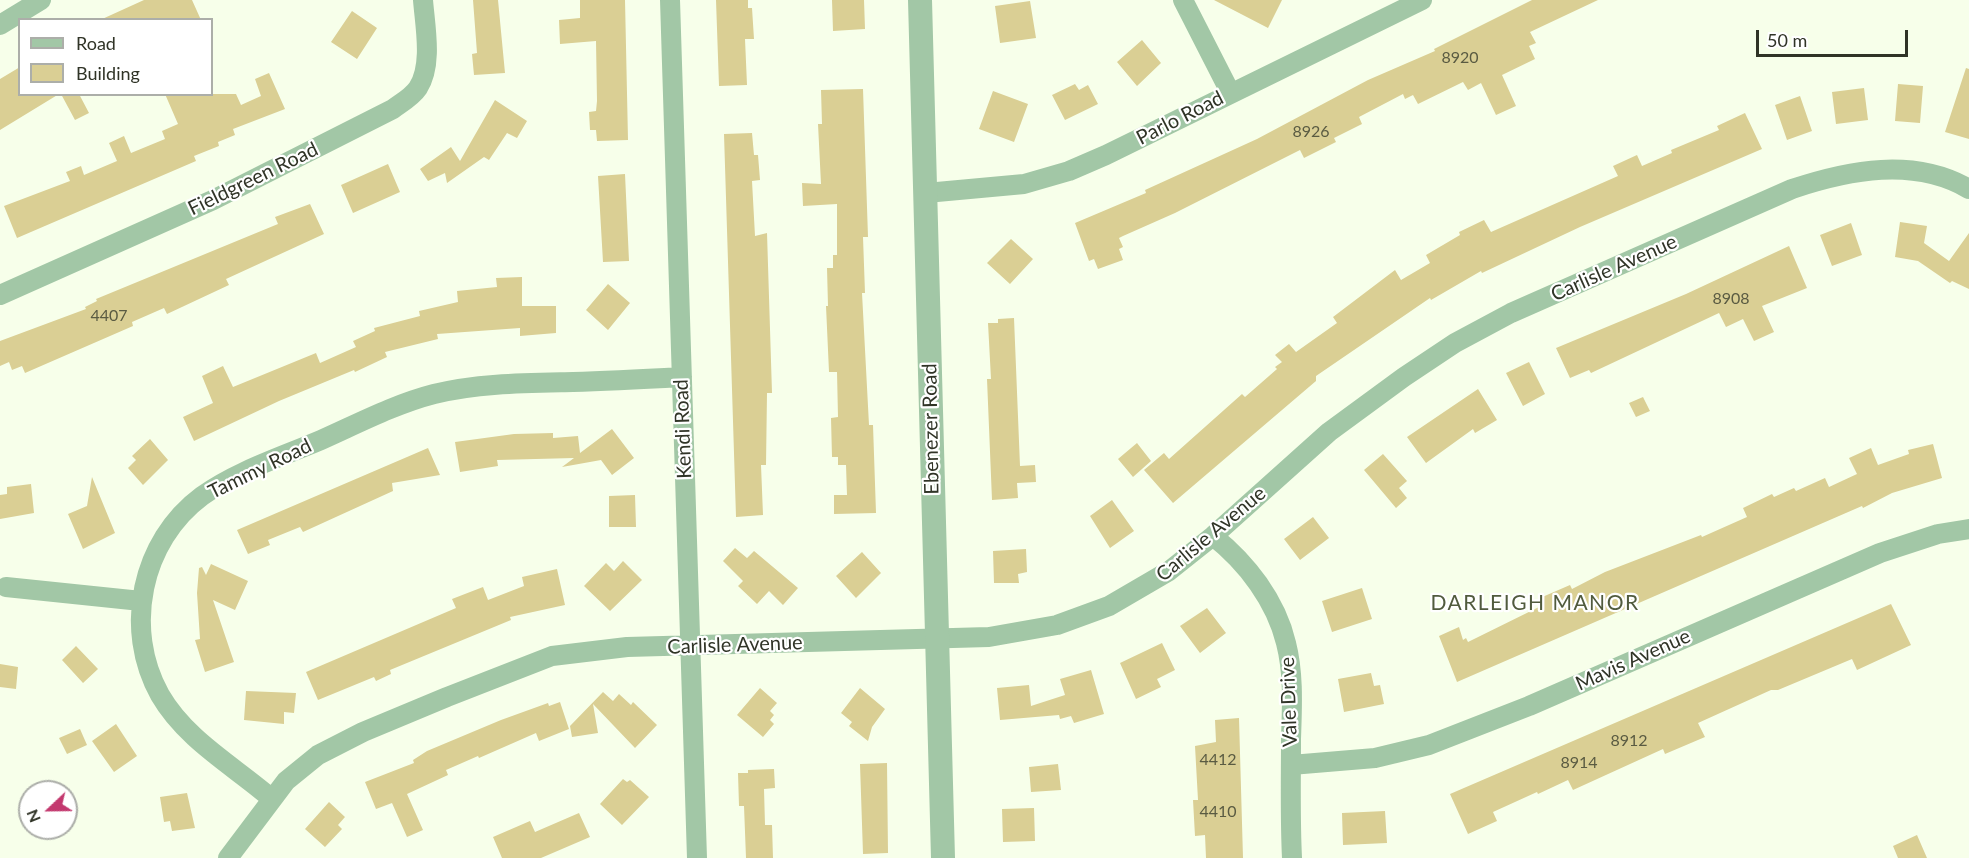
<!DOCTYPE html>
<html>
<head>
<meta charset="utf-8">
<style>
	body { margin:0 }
	#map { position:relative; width:1969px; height:858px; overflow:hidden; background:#f7ffea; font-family:Lato,sans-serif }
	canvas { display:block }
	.legend { position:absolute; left:18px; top:18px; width:195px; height:78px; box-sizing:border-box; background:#fff; border:2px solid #acaea9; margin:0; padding:8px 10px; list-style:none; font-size:18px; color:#303427 }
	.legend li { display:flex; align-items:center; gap:12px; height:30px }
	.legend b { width:30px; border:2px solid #acaea9 }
	.north { position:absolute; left:18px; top:780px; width:60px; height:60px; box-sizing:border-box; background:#fff; border:2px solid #acaea9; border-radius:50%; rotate:248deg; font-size:16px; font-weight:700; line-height:24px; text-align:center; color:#303427 }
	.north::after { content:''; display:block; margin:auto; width:21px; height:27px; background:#c3386e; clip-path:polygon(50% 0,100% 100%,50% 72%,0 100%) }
	.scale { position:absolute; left:1756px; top:30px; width:152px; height:27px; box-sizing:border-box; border:3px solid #303427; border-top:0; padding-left:8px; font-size:18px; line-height:21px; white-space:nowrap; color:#303427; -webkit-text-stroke:4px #fff; paint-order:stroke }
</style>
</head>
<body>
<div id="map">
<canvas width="1969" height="858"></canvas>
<ul class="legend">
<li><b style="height:8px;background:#a2c7a6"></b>Road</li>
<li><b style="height:16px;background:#dacf94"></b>Building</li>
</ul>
<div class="north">N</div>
<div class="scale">50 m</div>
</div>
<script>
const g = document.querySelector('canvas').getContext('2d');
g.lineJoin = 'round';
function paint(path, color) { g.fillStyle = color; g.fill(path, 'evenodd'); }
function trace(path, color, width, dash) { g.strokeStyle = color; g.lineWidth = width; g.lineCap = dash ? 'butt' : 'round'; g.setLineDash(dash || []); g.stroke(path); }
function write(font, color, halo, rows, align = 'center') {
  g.font = font + ' Lato,sans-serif'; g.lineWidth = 4.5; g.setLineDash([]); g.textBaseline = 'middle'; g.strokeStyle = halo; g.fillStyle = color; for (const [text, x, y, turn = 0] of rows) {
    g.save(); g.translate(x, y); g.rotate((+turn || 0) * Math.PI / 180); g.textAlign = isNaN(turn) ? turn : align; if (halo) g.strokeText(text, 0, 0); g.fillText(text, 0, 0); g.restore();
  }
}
const building = new Path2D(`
	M144,0H192L201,20H100Z
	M473,0H498L505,73L474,75L472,54L477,53Z
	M580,0H625L628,140L597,141L596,130H590L589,112L596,111L597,101L596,41L560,44L559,20L580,18Z
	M716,0H748V8H752L754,39H745L747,85L719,86Z
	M832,0H864L865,29L833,31Z
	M1214,0H1282L1268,28Z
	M1532,0H1598L1530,32L1536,43L1529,46L1535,59L1502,75L1516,106L1496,115L1481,83L1468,90L1463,82L1418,104L1413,95L1405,99L1403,94L1359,117L1362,124L1334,138L1336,142L1304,158L1300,150L1175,213L1123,236L1119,238L1123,247L1119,249L1123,260L1098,269L1094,259L1089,261L1075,223L1146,193L1145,190L1257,139L1368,80L1435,51L1434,49Z
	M1030,1L1036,38L1000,43L995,6Z
	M352,11L377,28L357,59L331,42Z
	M1142,40L1161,63L1137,86L1117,62Z
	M20,67V94H59L0,130V79Z
	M1966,68L1969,69V139L1945,132Z
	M269,73L285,109L233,129L235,135L218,142L219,146L194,156L196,161L17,238L4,206L70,181L66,172L81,166L84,175L117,161L109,143L124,136L131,153L165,139L162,131L178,124L165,94H236L241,105L261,96L255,79Z
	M1075,84L1079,90L1088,85L1098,104L1065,120L1052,95Z
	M1898,84L1923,86L1920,123L1895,121Z
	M1864,88L1868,120L1836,124L1832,92Z
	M863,89L868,237H863L865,293H862L869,425H873L876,513L834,514V495H847L846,465H838V457H832L831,418L838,417L837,372H829L826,306H828L827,268H833V255H837V204L803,206L802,183L821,184L818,124H822L821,90Z
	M993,91L1028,104L1014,142L979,129Z
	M61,94H79L89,113L75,120Z
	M1800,96L1812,131L1787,140L1775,105Z
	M495,100L527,121L517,138L507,133L489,160L484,157L447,183L445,173L428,181L420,169L451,147L460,161Z
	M1745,113L1762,149L1580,227L1482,273L1481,271L1431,300L1430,298L1316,376V381L1173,503L1144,470L1164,453L1169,459L1242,394L1245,397L1277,369L1275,367L1282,362L1275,355L1289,344L1296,352L1337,323L1333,317L1395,270L1401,280L1430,263L1426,255L1460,235L1459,232L1484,220L1491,232L1618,176L1613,166L1637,155L1642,166L1672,153L1671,150L1719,130L1717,126Z
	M752,133L754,155H758L760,180L752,181L755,236L767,233L772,393H767L766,465H761L763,515L736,517L724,134Z
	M388,164L400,192L353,213L341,185Z
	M625,174L629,261L603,262L598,176Z
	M310,204L324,234L226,279L229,285L167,314L164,308L132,322L133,326L25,373L22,366L12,370L9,362L0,366V341L86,309L85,307L97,301L96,299L278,224L275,217Z
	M1900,222L1927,226L1924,243L1949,261L1969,233V289L1952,281L1950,283L1918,261L1895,257Z
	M1851,223L1862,255L1832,266L1820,235Z
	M1011,239L1033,259L1010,284L987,263Z
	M1789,246L1807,288L1762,306L1774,332L1754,341L1743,319L1726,327L1719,313L1591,373L1589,370L1570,378L1556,348L1686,294Z
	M522,277V306H556V333L520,336V328L437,334L438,339L385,352L387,357L355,372L354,370L279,401L194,441L183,417L213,403L202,376L223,366L233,387L316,353L320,363L356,347L353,341L375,331L374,328L420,316L419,311L458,302L457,291L497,287L496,278Z
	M608,284L630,303L608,330L586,310Z
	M1014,318L1020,466L1035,465L1036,482L1017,483L1018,498L992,500L987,379H991L988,323H998V319Z
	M1529,362L1545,394L1523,406L1506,373Z
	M1478,389L1497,420L1475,433L1473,429L1426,463L1407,437Z
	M1643,397L1650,411L1636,417L1629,403Z
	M612,429L634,458L612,475L601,460L562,467L574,458L497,460L498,466L460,472L455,442L514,434L553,433V438L578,436L580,453Z
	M150,439L168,460L143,485L128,468L136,460L132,456Z
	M1137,443L1151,461L1133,477L1118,459Z
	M1933,444L1942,478L1892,493L1863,508L1862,506L1457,682L1439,636L1459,627L1463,640L1466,638L1468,642L1543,605L1540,598L1570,585L1572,589L1605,572L1701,535L1702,537L1747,517L1743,508L1772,494L1774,497L1794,488L1796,491L1825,478L1829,487L1857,474L1849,458L1871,448L1878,465L1909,454L1908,450Z
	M428,448L440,475L392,483L393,491L303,532L300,527L268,540L270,545L248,554L237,530Z
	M1383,454L1407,481L1399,488L1407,498L1396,508L1364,470Z
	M92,477L115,533L83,549L68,514L87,506Z
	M31,484L34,513L0,519V495L7,494V487Z
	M635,495L636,527H609V496Z
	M1112,500L1134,531L1110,548L1090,516Z
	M1313,517L1329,538L1300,560L1284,539Z
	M735,548L747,558L754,551L798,588L783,605L769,591L757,604L738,586L743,581L723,561Z
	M1026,549L1027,572L1018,574L1019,583H994L993,551Z
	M862,552L881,573L856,598L836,576Z
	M623,561L642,580L610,611L584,586L606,563L614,571Z
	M211,564L248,581L235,610L213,600L234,662L205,672L195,640L200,639L197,593L199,568L202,567L206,575Z
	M557,569L565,605L510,617L511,620L390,670L391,674L376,681L374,677L318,700L306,672L456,608L452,599L483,587L488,600L524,586L522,577Z
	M1362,588L1372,619L1332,632L1322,601Z
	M1891,604L1911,645L1857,670L1852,659L1778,690H1771L1698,723L1705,737L1665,754L1663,749L1573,790L1568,780L1538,794L1537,792L1493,812L1497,821L1468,834L1450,794Z
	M1207,608L1226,633L1200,653L1180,626Z
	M1162,643L1175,670L1157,679L1161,687L1136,699L1120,663Z
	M76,646L98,669L83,683L62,660Z
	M0,664L18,667L16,689L0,687Z
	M1091,670L1104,714L1074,723L1071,716L1060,719L1059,715L1000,720L997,688L1029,685L1031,706L1065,695L1060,679Z
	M1371,673L1374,686L1380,685L1384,704L1344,712L1338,679Z
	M760,688L777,703L770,711L774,715L770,720L774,724L763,737L737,715Z
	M860,688L885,709L872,727L868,741L849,726L852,722L841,713Z
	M246,691L296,693L294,713L284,712V724L244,720Z
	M603,692L613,701L619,694L631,705L633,702L657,725L635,748L593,704L598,733L572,737L570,726Z
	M560,702L569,729L539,741L536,733L479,758L478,756L446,770L448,775L407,794L423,830L407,837L392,803L376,809L365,782L414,763L413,760L427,751L501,720L548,703L549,706Z
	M1239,718L1243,858H1206L1205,835L1195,836L1193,800H1198L1195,746L1216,742L1215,720Z
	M116,724L137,756L114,772L92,741Z
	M80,729L87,745L67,754L59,738Z
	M887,763L888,853L863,854L860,764Z
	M1058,764L1061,790L1031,792L1029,767Z
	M774,769L775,788L764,789L765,825H772L773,858H746L744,806H739L738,773H748V770Z
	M623,779L627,782L630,780L649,797L622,825L600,804Z
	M187,793L195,828L172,831L170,821L164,822L160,797Z
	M329,802L345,817L338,825L342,829L325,847L305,829Z
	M1034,808L1035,841L1003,842L1002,809Z
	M1385,811L1387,843L1343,845L1342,813Z
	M579,813L590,837L541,858H502L493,837L530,821L535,832Z
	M1917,835L1927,858H1898L1893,846Z`);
const minor = new Path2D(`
	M670,0L697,858
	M1183,0L1230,92
	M0,25L41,0
	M926,193L1024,184L1069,171L1106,155L1422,0
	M0,295L213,200L393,109C401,103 412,97 418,88C433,65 425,26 423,0
	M1213,536C1247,563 1276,601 1286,643C1294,674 1292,708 1291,739C1291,779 1290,818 1292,858
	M6,587L141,601
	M1291,765L1375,758L1429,745L1529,706L1880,553L1938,534L1969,529
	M272,799C234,766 186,740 160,695C123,629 141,541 202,496C237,471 281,457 321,440C357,424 395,404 434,394C478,383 527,383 573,382C609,381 646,379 682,377
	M228,858L286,781L318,755L363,732L447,697L552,656L627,647L989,637L1057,625L1109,606L1169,571L1213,536L1329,432L1404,377L1455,343L1511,313L1792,189C1849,170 1914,157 1969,189`);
const tertiary = new Path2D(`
	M920,0L943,858`);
const numberNames = [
	["8920",1460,58],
	["8926",1311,132],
	["8908",1731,299],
	["4407",109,316],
	["8912",1629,741],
	["4412",1218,760],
	["8914",1579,763],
	["4410",1218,812]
];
const streetNames = [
	["Parlo Road",1180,118,-27],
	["Fieldgreen Road",253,179,-26],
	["Carlisle Avenue",1614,268,-24],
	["Kendi Road",683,429,-92],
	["Ebenezer Road",931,429,-91],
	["Tammy Road",260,469,-26],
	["Carlisle Avenue",1211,534,-40],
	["Carlisle Avenue",735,645,-2],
	["Mavis Avenue",1633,660,-24],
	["Vale Drive",1289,702,-92]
];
const neighbourhoodNames = [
	["DARLEIGH MANOR",1535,603]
];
paint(building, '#dacf94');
trace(minor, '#a2c7a6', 20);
trace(tertiary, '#a2c7a6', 24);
write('16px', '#5a5b42', null, numberNames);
write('20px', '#303427', '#fff', streetNames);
g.letterSpacing = '1.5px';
write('21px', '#515b3e', '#fff', neighbourhoodNames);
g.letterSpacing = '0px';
</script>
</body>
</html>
